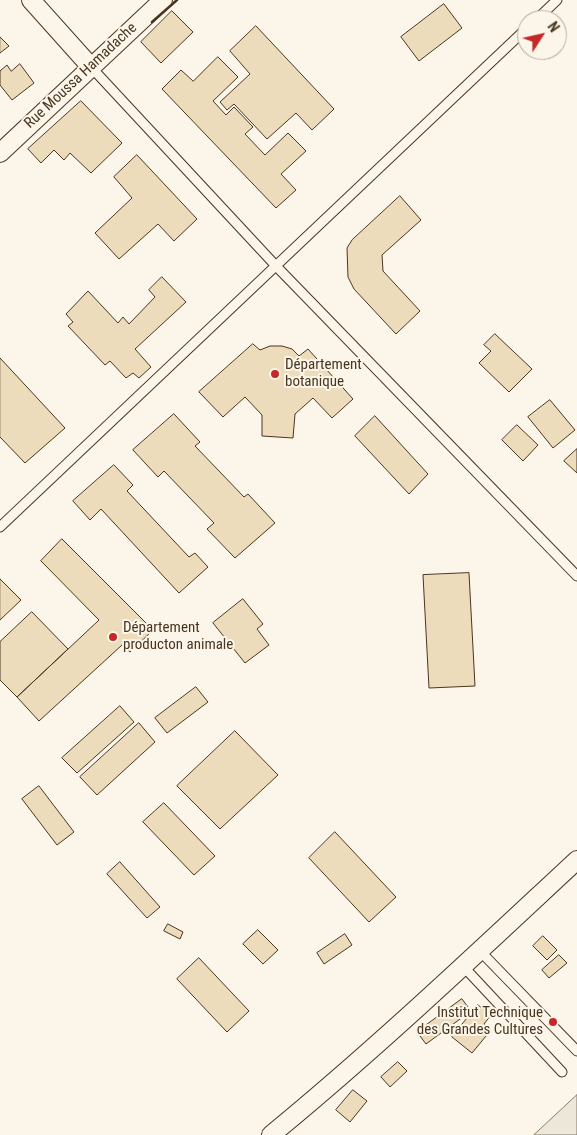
<!DOCTYPE html>
<html>
<head>
<meta charset="utf-8">
<style>
	body { margin:0 }
	#map { position:relative; width:577px; height:1135px; overflow:hidden; background:#fbf6e9; font-family:"Roboto Condensed",sans-serif }
	canvas { display:block }
	.north { position:absolute; left:517px; top:10px; width:50px; height:50px; box-sizing:border-box; background:#fbf6e9; border:1px solid #b4a999; border-radius:50%; rotate:55deg; font-size:14px; font-weight:700; line-height:20px; text-align:center; color:#4a3520 }
	.north::after { content:''; display:block; margin:auto; width:18px; height:22px; background:#c62828; clip-path:polygon(50% 0,100% 100%,50% 72%,0 100%) }
</style>
</head>
<body>
<div id="map">
<canvas width="577" height="1135"></canvas>
<div class="north">N</div>
</div>
<script>
const g = document.querySelector('canvas').getContext('2d');
g.lineJoin = 'round';
function paint(path, color) { g.fillStyle = color; g.fill(path, 'evenodd'); }
function trace(path, color, width, dash) { g.strokeStyle = color; g.lineWidth = width; g.lineCap = dash ? 'butt' : 'round'; g.setLineDash(dash || []); g.stroke(path); }
function write(font, color, halo, rows, align = 'center') {
  g.font = font + ' "Roboto Condensed",sans-serif'; g.lineWidth = 4; g.setLineDash([]); g.textBaseline = 'middle'; g.strokeStyle = halo; g.fillStyle = color; for (const [text, x, y, turn = 0] of rows) {
    g.save(); g.translate(x, y); g.rotate((+turn || 0) * Math.PI / 180); g.textAlign = isNaN(turn) ? turn : align; if (halo) g.strokeText(text, 0, 0); g.fillText(text, 0, 0); g.restore();
  }
}
const parking = new Path2D(`
	M577,1095V1135H534Z`);
const building = new Path2D(`
	M444,4L462,28L419,61L401,37Z
	M172,11L193,32L161,63L141,42Z
	M256,26L334,109L312,130L296,113L267,139L234,104L227,110L220,102L250,74L230,51Z
	M0,37L9,46L0,53Z
	M218,57L238,77L213,101L226,115L234,107L253,127L245,134L265,155L288,133L306,151L281,174L296,190L276,208L162,89L181,70L193,81Z
	M20,64L34,83L12,100L0,85V71L7,65L11,71Z
	M81,101L122,143L91,173L70,153L64,160L54,150L41,163L28,149Z
	M137,155L197,219L174,241L158,224L119,259L95,233L132,198L114,177Z
	M400,196L421,220L382,255L383,271L420,311L396,334L354,289L348,277L347,248L352,240Z
	M162,277L186,302L135,349L151,367L139,378L133,373L126,378L110,361L105,365L68,326L73,322L66,314L88,291L118,323L123,317L129,324L155,297L149,290Z
	M495,334L532,369L509,392L479,363L491,351L484,345Z
	M253,344L260,350L270,346H282L292,349L299,356L308,349L353,399L332,418L313,398L295,414L293,438L262,436V415L245,397L223,417L199,392Z
	M0,358L65,428L25,463L0,437Z
	M550,400L575,430L553,448L528,417Z
	M174,414L200,442L195,446L244,497L248,494L275,523L235,558L207,529L214,523L164,471L158,477L133,450Z
	M375,416L428,474L409,494L355,436Z
	M517,425L538,445L523,461L502,440Z
	M577,449V473L564,461Z
	M114,465L133,485L127,491L189,557L195,553L208,567L179,593L101,509L90,520L73,501Z
	M62,539L153,630L130,652L122,645L39,721L17,697L99,620L41,561Z
	M469,573L475,686L429,688L423,575Z
	M0,579L21,600L0,620Z
	M243,599L263,624L257,629L269,645L245,663L213,623Z
	M32,612L68,649L17,697L0,680V642Z
	M196,687L208,702L167,733L155,718Z
	M120,706L134,722L77,773L62,758Z
	M139,723L155,742L97,795L80,777Z
	M235,731L278,775L220,829L177,786Z
	M39,786L74,832L57,845L22,799Z
	M164,803L215,856L194,875L143,822Z
	M335,832L396,897L369,922L309,858Z
	M120,862L160,907L147,918L107,874Z
	M168,924L183,932L180,939L164,931Z
	M258,930L278,950L263,964L243,944Z
	M345,934L352,945L324,964L317,953Z
	M543,936L557,950L547,960L533,946Z
	M559,955L567,963L549,978L542,970Z
	M199,958L249,1011L227,1032L177,979Z
	M462,999L471,1011L426,1044L417,1032Z
	M478,1005L491,1015L484,1024L491,1030L472,1053L452,1037Z
	M398,1062L407,1071L390,1087L381,1077Z
	M353,1090L367,1101L350,1122L336,1110Z`);
const service = new Path2D(`
	M536,20L557,0
	M91,67L276,266L577,576
	M0,527L527,28
	M480,951L577,1051
	M463,966L562,1072`);
const minor = new Path2D(`
	M31,0L91,67
	M0,153L163,0
	M271,1135C377,1048 477,953 577,860`);
const wall = new Path2D(`
	M152,22L177,0`);
const markers = [
	[275,374,5,"#c62828"],
	[113,637,5,"#c62828"],
	[553,1022,5,"#c62828"]
];
const streetNames = [
	["Rue Moussa Hamadache",81,76,-43]
];
const poiNames = [
	["Département",285,365],
	["botanique",285,382],
	["Département",123,628],
	["producton animale",123,645],
	["Institut Technique",543,1013,"right"],
	["des Grandes Cultures",543,1030,"right"]
];
paint(parking, '#ede7d9');
trace(parking, '#887966', 1);
paint(building, '#ecdcbc');
trace(building, '#4a3520', 1);
trace(service, '#4a3520', 11);
trace(minor, '#4a3520', 20);
trace(service, '#fbf6e9', 9);
trace(minor, '#fbf6e9', 18);
trace(wall, '#4a3520', 2.5);
for (const [x, y, r, color] of markers) { const dot = new Path2D(); dot.arc(x, y, r, 0, 2 * Math.PI); g.fillStyle = color; g.fill(dot); trace(dot, '#fbf6e9', 2); }
write('15px', '#4a3520', '#fbf6e9', streetNames);
write('15px', '#4a3520', '#fbf6e9', poiNames, 'left');
</script>
</body>
</html>
